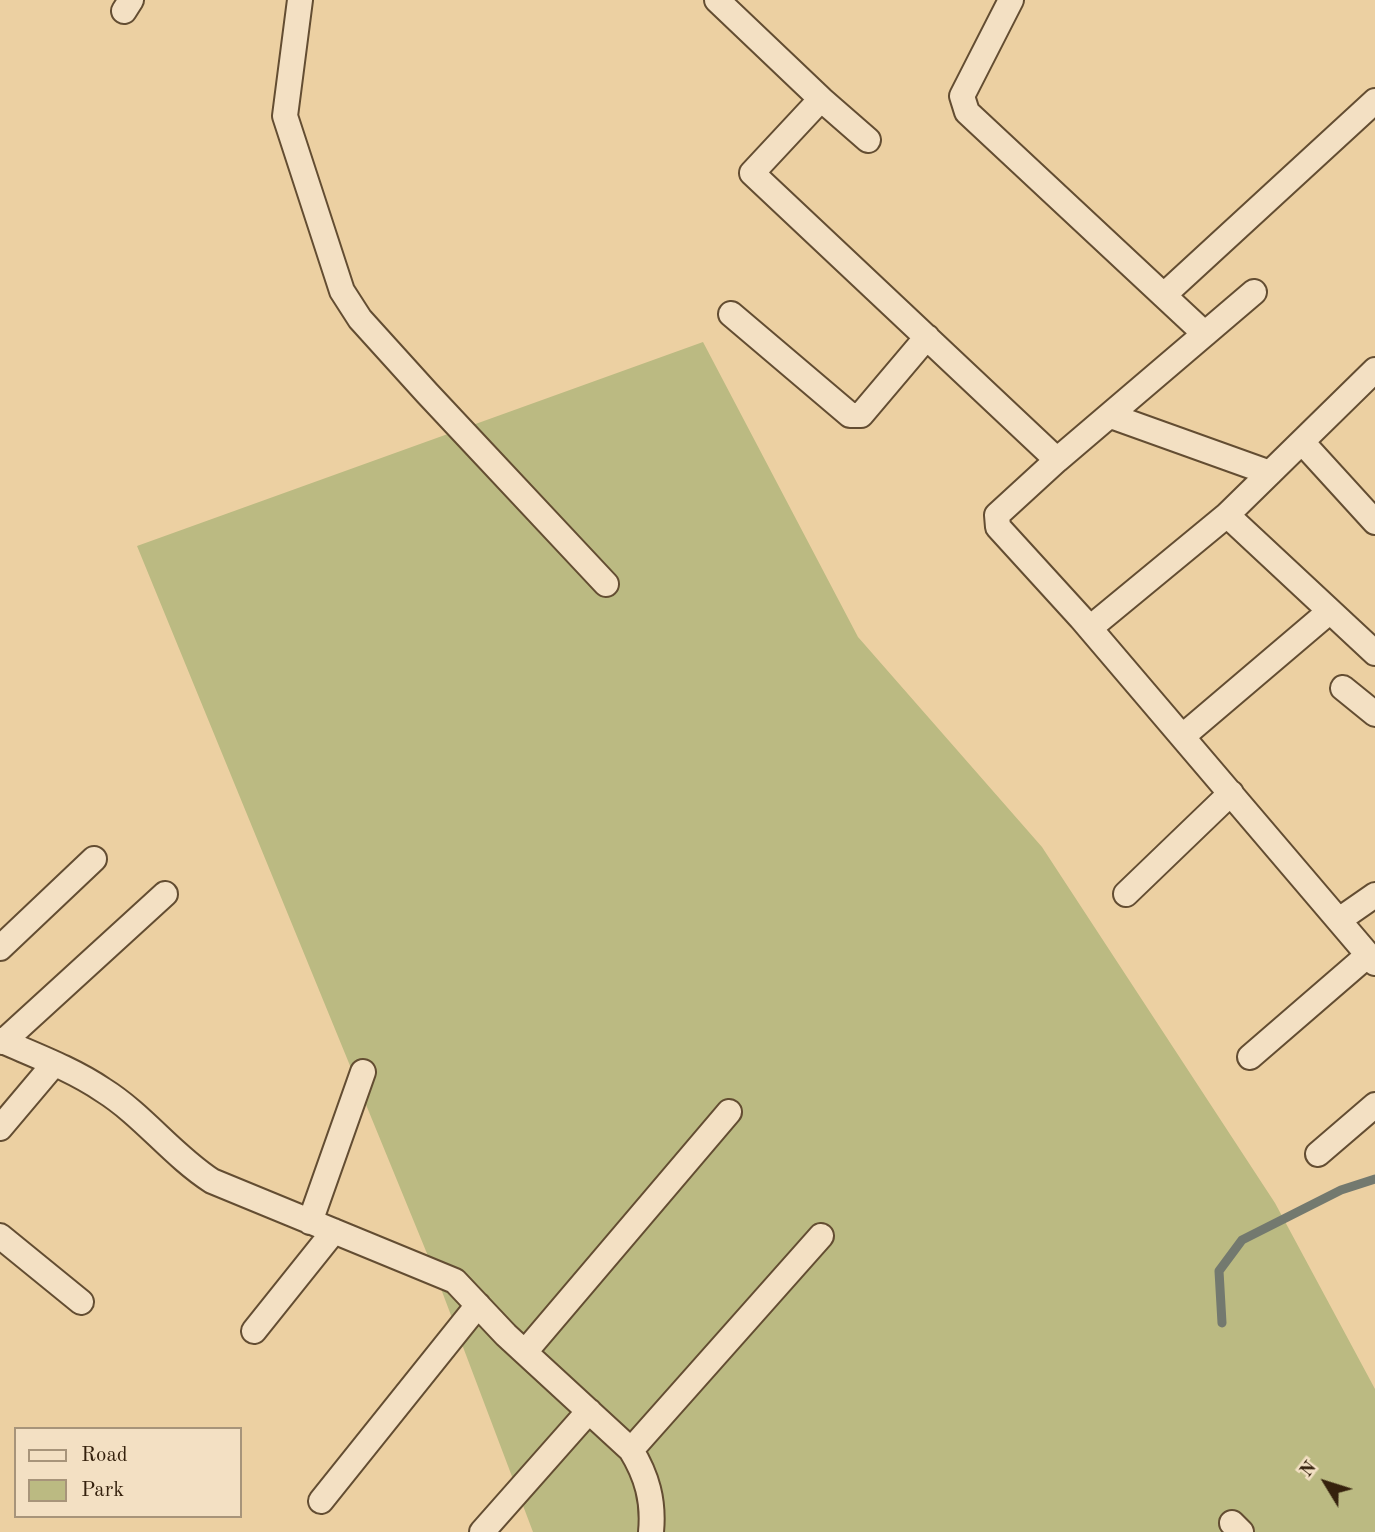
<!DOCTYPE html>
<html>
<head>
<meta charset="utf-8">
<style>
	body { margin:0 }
	#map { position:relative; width:1375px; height:1532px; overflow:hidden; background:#ecd0a2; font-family:"Old Standard TT",serif }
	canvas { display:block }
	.legend { position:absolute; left:14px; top:1427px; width:228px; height:91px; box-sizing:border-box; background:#f3e0c3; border:2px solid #a7947a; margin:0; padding:9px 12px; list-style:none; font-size:21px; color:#35210d }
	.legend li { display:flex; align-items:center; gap:14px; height:35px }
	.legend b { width:35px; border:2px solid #a7947a }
	.north { position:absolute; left:1291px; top:1448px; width:70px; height:70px; -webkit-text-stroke:5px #f3e0c3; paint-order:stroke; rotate:308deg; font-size:19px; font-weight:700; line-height:28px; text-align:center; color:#35210d }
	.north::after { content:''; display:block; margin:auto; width:24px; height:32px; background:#35210d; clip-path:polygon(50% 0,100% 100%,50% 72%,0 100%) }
</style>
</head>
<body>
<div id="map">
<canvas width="1375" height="1532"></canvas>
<ul class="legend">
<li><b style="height:9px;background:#f3e0c3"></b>Road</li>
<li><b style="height:19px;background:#bbba82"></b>Park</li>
</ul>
<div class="north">N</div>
</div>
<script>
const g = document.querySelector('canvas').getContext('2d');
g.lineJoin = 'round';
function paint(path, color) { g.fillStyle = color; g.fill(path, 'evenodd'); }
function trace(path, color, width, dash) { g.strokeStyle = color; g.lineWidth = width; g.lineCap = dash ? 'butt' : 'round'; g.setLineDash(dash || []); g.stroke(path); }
const green = new Path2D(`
	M703,342L858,637L1042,847L1275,1203L1375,1389V1532H533L435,1273L137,546Z`);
const stream = new Path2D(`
	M1222,1323L1219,1271L1242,1240L1341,1190L1375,1179`);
const minor = new Path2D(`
	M300,0L285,116L342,291L360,319L427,393L606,584
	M717,0L821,99L752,173L1057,460
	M1011,0L962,96L967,112L1205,334
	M124,11L131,0
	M821,99L868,140
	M1254,292L1057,460L997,515L998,527L1081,618L1375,963
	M1164,295L1375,101
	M731,314L850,415H861L927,337
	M1111,416L1270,473
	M1302,442L1375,522
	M1227,515L1375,653
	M1090,628L1227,515L1375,370
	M1343,688L1375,714
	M1183,736L1330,611
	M1126,894L1231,793
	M1339,920L1375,895
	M0,948L94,859
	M0,1040C34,1055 72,1069 103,1090C143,1115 172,1155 212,1181L455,1281L506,1335L631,1450C647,1476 654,1501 651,1532
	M3,1042L165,894
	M1250,1057L1368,955
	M0,1128L54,1064
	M1318,1154L1375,1105
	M310,1222L363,1072
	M0,1236L81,1302
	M254,1331L334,1231
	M525,1352L729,1112
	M631,1450L821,1236
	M321,1501L478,1305
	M1232,1523L1241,1532
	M482,1532L589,1411`);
paint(green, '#bbba82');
trace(stream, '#73796f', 9);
trace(minor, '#634d32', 28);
trace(minor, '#f3e0c3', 24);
</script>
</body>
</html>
